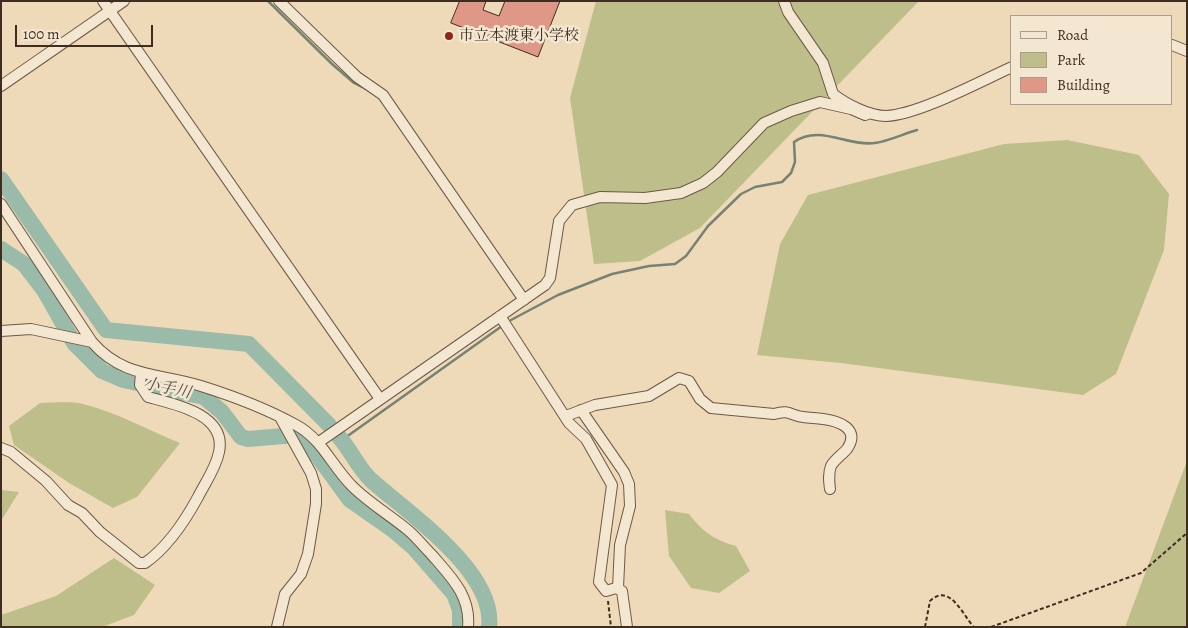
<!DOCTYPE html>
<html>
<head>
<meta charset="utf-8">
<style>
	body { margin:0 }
	#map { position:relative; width:1188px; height:628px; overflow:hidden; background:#eedab8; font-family:Alegreya,serif }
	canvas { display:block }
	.frame { position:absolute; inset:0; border:2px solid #402d21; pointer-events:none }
	.legend { position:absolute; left:1010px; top:15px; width:162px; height:90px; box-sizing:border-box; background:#f4e7d1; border:1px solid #ac9d8b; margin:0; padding:6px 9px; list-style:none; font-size:15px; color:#402d21 }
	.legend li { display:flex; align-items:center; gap:10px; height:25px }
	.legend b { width:25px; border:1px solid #ac9d8b }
	.scale { position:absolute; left:15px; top:25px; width:138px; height:22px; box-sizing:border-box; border:2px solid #402d21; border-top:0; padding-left:6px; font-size:15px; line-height:18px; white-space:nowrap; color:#402d21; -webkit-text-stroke:4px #f4e7d1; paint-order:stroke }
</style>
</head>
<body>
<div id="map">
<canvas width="1188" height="628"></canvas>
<div class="frame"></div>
<ul class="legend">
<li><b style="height:6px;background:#f4e7d1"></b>Road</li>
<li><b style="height:14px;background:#bebe8b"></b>Park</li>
<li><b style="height:14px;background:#df9788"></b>Building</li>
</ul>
<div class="scale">100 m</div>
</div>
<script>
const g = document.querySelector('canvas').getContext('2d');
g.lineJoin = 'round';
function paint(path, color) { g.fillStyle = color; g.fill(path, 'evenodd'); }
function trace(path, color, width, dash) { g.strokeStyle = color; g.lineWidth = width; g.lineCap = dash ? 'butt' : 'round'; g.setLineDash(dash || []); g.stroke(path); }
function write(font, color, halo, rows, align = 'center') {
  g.font = font + ' Alegreya,"Noto Serif JP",serif'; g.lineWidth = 5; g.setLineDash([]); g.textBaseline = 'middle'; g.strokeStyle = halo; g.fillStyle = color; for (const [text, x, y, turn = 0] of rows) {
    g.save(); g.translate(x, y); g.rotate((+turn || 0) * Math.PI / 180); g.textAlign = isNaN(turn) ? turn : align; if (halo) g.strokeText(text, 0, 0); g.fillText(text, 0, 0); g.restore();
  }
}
const green = new Path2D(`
	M596,1H919L700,228L640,261L594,264L570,98Z
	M1067,140L1139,155L1169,194L1164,250L1116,374L1083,395L841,363L757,355L780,244L808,195L1004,144Z
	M40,403C53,403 69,401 83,404C117,412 147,430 180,443L137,497L113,508L69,483L14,445L9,426Z
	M1187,461V627H1125Z
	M1,490L19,492L1,521Z
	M665,510L689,514C703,532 714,540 736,546L750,571L719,593L691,588L669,556Z
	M114,558L155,585L134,615L102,627H1V615L56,596Z`);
const stream = new Path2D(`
	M268,1L332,64L354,83L368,90
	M511,320L558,295L612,274L649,266L675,264L686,256L708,226L741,194L755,187L782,182L791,173L795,162L794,142C820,124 848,147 875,143C889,141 903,134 917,130
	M342,440L502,326`);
const river = new Path2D(`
	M1,179L106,330L249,344L329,425
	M1,249L24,264L44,290L74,343L102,371L123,380L204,397L222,412L241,437L248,439L296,435L306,440L350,500L393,530L414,548L454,594L460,610V627
	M339,437C351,450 358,468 371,480C408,513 496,572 489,627`);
const building = new Path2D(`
	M460,1H486L483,10L499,16L505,1H560L538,57L451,23Z`);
const path = new Path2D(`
	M608,601L611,627
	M925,627L930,601C950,582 963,616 974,627
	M991,627L1141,573L1187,533`);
const minor = new Path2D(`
	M103,1L380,399
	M279,1L357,77L383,95L524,300
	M784,1L788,12L823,63L833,94C846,104 869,116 886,116C918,115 981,81 1012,67
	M1172,45L1187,51
	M1,86L124,1
	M1,204L92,342C123,378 159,373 201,386C233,396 267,409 296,425C322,439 332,466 352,486C369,503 390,515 409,531C417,538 424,547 432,555C451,577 471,596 468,627
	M500,316L569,423L586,439L612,485L599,582L606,591L616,588L622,591L627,627
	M1,331L31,329L92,342
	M581,410L624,472L629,484L630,506L620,545L618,588
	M566,416L595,405L649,396L679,378L689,381L700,399L711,408L774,414C791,409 790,416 803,417C810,418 816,418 823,419C839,421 861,429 847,449C842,455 835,459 831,466C828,474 829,481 830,489
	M319,442L545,285L550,278L559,221L572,205L600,197L645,198L681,193L703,183L717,172L764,123L791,111L820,102L851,109L865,115L870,113
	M1,448L11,452L46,481L68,505L82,513L100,532L139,563H145C168,547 185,521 198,497C205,483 216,468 219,452C227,414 174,404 148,397L140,385L141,373
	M277,627L285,594L301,574L308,554L316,504V489L311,473L280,417`);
const markers = [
	[449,36,5,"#8f2418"]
];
const poiNames = [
	["市立本渡東小学校",459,36]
];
const waterNames = [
	["小手川",167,389,12]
];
paint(green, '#bebe8b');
trace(stream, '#768273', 2.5);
trace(river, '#9abbaa', 16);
paint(building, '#df9788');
trace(building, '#402d21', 1);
trace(minor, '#6c5847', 12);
trace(path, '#402d21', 2, [4, 2.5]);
trace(minor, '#f4e7d1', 10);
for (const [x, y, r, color] of markers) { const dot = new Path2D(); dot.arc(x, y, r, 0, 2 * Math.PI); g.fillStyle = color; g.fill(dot); trace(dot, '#f4e7d1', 2); }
write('15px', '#402d21', '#f4e7d1', poiNames, 'left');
write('italic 16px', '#565043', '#f4e7d1', waterNames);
</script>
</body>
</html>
